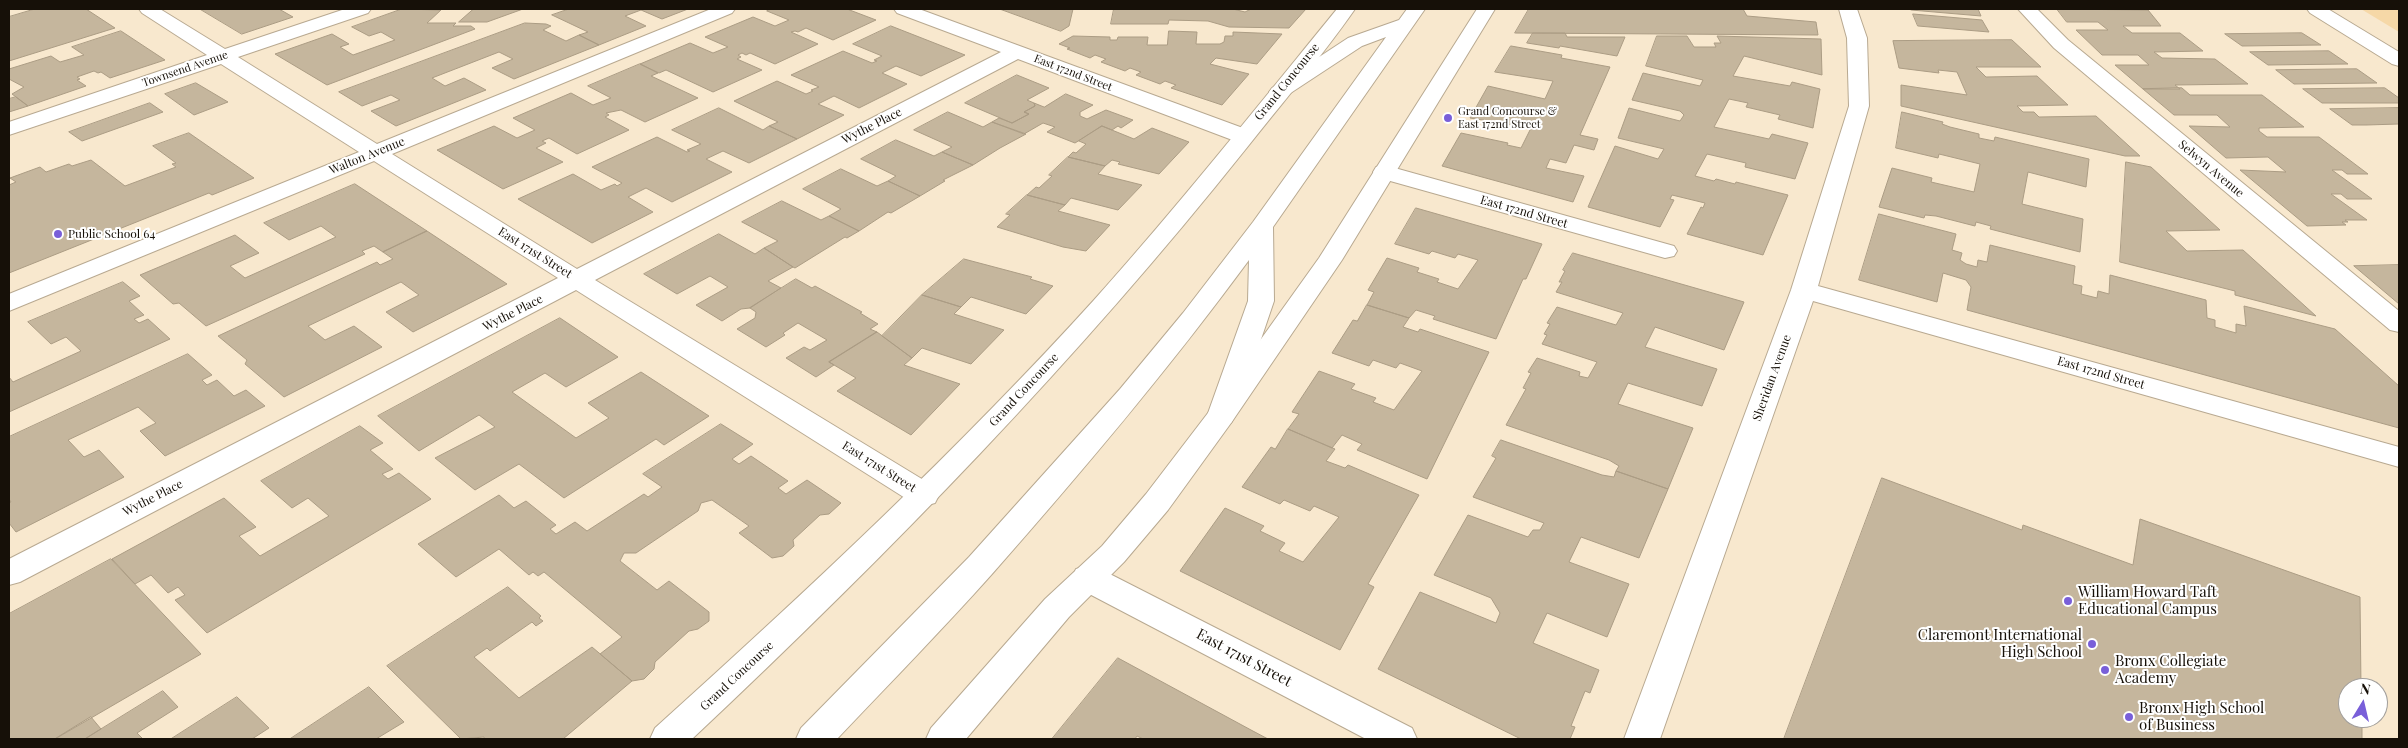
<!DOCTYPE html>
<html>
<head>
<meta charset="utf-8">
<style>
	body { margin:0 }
	#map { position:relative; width:2408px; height:748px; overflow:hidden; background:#f8e8ce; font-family:"Playfair Display",serif }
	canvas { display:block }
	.frame { position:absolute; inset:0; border:10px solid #161008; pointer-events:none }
	.north { position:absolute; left:2338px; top:678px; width:50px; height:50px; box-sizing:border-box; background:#fff; border:1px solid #a29f9c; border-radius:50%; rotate:9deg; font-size:14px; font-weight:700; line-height:20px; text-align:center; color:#161008 }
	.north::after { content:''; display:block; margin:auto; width:18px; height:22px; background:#795fd9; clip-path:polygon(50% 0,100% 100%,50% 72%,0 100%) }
</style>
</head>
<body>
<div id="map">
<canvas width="2408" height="748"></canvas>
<div class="frame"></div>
<div class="north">N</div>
</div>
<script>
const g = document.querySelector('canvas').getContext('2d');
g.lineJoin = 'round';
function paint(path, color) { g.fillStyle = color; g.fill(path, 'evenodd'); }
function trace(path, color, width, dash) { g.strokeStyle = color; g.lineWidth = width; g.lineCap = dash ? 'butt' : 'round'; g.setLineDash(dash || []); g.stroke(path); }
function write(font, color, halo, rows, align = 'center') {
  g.font = font + ' "Playfair Display",serif'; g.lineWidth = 4; g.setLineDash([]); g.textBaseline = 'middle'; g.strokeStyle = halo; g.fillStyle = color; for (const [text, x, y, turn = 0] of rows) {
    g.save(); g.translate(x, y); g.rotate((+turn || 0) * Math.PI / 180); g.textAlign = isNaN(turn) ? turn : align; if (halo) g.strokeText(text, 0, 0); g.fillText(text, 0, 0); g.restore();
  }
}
const green = new Path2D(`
	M2361,9H2399V32Z`);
const building = new Path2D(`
	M35,9H86L115,28L9,61V17Z
	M200,9H279L293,17L242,34Z
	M402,9L441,10L427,23H456L453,26H471L475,29L327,85L275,54L332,34L349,44L340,47L353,55L395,40L381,32L369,36L352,27Z
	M473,9H472H523L487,22H459Z
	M569,9H688L662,19L641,10L625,16L646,26L599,45L579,35L588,32L552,15Z
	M772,9H847L876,20L833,40L806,28L798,32L795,31L791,32L818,44L775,64L750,53L746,55L742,53L738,55L741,57L737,59L762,70L713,92L666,70L659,73L640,64L690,43L713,53L728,47L705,37L753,17L775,26L789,20L767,11Z
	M1000,9H1073L1069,26L1061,31Z
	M1114,9H1233L1245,12L1251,9H1306L1289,28L1229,27L1208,21L1169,20L1168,24H1111Z
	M1529,9H1743L1747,16L1816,22L1818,35L1515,33Z
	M1911,9H1978L1981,16L1911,10Z
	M2057,9L2148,10L2161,26H2123L2132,33H2180L2203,51L2154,52L2162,58L2215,59L2248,84L2175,85L2180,89H2143L2115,65H2149L2138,55H2102L2076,30H2108L2098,22H2067Z
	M1913,14L1982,20L1989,32L1918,26Z
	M525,23L546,24L551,26L543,30L566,41L579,35L599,45L514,79L492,68L513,59L499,52L432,78L445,86L464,78L486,90L396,126L371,111L400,100L391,95L362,106L339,92Z
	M891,26L965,55L921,76L896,66L882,73L907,84L859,108L834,96L818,104L844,115L797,139L769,126L778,122L734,101L777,81L806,94L813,91L811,90L819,87L791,75L843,51L872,63L877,61L874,60L882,56L853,44Z
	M121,31L165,60L110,78L101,72L98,73L94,71L77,77L80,79L77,80L86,86L28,106L12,94L24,87L9,79V69L51,56L60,62L84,55L72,47Z
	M1169,31L1197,32L1196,44H1220L1224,42L1225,36H1233V32L1282,34L1257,64L1216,58L1210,64L1249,74L1222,105L1171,88L1176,85L1165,81L1160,84L1136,75L1141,72L1130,68L1125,71L1101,62L1106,59L1095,55L1090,58L1067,49L1070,48L1059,44L1073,36L1110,37V40H1117L1118,37H1148L1147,45H1167Z
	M1533,33H1565L1567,37H1625L1617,56L1560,46L1559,48L1527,43Z
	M2302,33L2321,45L2242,46L2225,34Z
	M1657,36H1687L1694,47H1716L1714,43H1721L1717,36L1821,39L1822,75L1744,56L1733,76L1790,86L1792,82L1820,89L1813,128L1778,119L1780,115L1746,107L1748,103L1729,99L1714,127L1769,139L1772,134L1808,143L1795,179L1745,167L1746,163L1707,154L1695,176L1714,181L1716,179L1735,184L1736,182L1788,195L1763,255L1687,234L1701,207L1703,208L1705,203L1672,195L1670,199L1674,200L1660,227L1588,207L1615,146L1658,159L1664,149L1618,138L1629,108L1680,121L1684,115L1680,111L1632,100L1643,73L1700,86L1703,80L1646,66Z
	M2012,40L2041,67H1976L1986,77L2037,76L2068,105L2017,106L2023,112H2034L2039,117L2096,116L2140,156H2125L1901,106V85L1967,95L1957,72L1938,70L1939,73L1899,68L1893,41Z
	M1511,46L1562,55L1561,58L1610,67L1580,135L1598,139L1594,150L1574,145L1566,163L1550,159L1546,168L1584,176L1573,202L1442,166L1461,133L1508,143L1507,145L1521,148L1531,128L1470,118L1488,86L1545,99L1553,81L1495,72Z
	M2329,51L2348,64L2268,65L2250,52Z
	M640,64L658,73L651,76L698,98L645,122L621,110L606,113L609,115L605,117L629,130L577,154L549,138L542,141L546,143L536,148L563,162L503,189L437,150L494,126L517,138L535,130L513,118L571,93L593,105L611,98L588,86Z
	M2357,69L2377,83L2294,84L2276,70Z
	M1017,75L1049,88L1027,100L1034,103L1035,106L1024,112L1029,114L1012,123L965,103Z
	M196,83L228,102L194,115L165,94Z
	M2182,88L2190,95H2262L2304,127L2259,128V131L2267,137H2319L2368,174H2347L2342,170H2332L2372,199H2347L2341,194H2331L2367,220H2345L2348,222H2342L2346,225L2307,226L2240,170L2286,172L2268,157L2226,158L2189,126L2230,127L2217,115H2174L2143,89Z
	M2385,88L2399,98V103H2322L2303,89Z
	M1066,94L1093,105L1080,112V116L1087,119L1106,110L1133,120L1121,128L1118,126L1112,130L1102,126L1075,143L1047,132L1055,127L1043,123L1024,134L992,122L999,118L1012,123L1029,114L1024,112L1035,106L1034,103L1044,107Z
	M16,97L28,106L9,112V99Z
	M150,103L163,112L82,141L69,132Z
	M719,108L763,130L769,126L797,139L749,163L723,151L706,159L732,172L672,202L646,188L628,197L653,212L592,243L518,199L573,174L601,190L615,184L617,186L622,183L592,167L657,137L687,152L690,151L687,150L701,144L672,130Z
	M2399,108V124L2366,125H2352L2330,109Z
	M948,112L983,127L992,122L1026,134L1000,148L973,165L942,152L952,147L914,130Z
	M1902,112L1943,122L1942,124L1950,127L1979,134V138L1994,141L1995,137L2089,159L2086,187L2028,172L2022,204L2083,219L2080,252L1990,229L1991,226L1976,222L1975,226L1936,216L1925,215L1924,218L1879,207L1892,168L1932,178L1931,182L1974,192L1980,164L1939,154L1938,158L1896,148Z
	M1102,126L1134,139L1152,128L1189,142L1159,174L1118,164L1120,162L1112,160L1105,166L1068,157L1073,152L1076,153L1086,144L1079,141Z
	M189,133L254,178L212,195L209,193L9,273V185L16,182L10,178L40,167L46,172L69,164L72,166L91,160L125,186L176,167L172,164L176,163L153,146Z
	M896,140L934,156L942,152L973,165L943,180L945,181L920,196L888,181L896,176L861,159Z
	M1068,157L1105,166L1098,174L1142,185L1118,210L1071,198L1065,205L1027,195L1036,187L1039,188L1052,176L1049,175Z
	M2126,162L2151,167L2220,230L2166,231L2187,251L2243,250L2316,316L2235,295V291L2120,262Z
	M841,169L877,186L888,181L920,196L891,213L888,212L859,231L829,216L841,209L803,189Z
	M355,184L427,231L383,252L374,246L362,251L365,254L206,326L179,303L173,304L140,275L235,235L259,253L230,266L245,278L336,237L321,226L289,240L264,223Z
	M1027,195L1065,205L1058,211L1110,225L1086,251L1063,247L997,227L1010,215L1006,214Z
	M782,201L821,220L829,216L859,231L847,238L845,237L795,268L793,267L764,248L778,241L742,222Z
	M1416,208L1542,244L1526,279H1523L1496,339L1433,319L1435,316L1416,310L1409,318L1367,305L1374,292L1368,290L1387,258L1419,268L1417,272L1439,279L1437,282L1458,289L1478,260L1458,254L1455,258L1432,251L1429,254L1395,244Z
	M1879,214L1956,234L1952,250L1962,253L1960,260L1966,264L1977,267L1978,260L1987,262L1990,245L2075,266L2073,284L2082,286L2081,294L2097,298L2098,291L2109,294L2110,275L2206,300L2207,318L2215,320V327L2236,333V324L2246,326L2244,306L2335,329L2399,386V428L1967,310L1971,287L1966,280L1943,273L1937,302L1859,280Z
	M427,231L507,284L413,332L386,312L419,295L401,282L308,326L325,340L354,326L382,347L284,397L245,364L247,360L218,336L377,262L380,265L393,259L383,252Z
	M719,234L755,254L764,248L793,267L768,281L781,288L750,308L741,309L722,321L696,305L728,287L710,276L677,294L644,274Z
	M1573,253L1744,302L1724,350L1655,327L1645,347L1717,369L1702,406L1628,383L1618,404L1693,428L1668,489L1616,471L1619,466L1609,460L1506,425L1526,389L1523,388L1531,373L1528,372L1537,358L1580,372L1579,376L1588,378L1597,362L1542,344L1547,335L1544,334L1550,324L1547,323L1557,307L1616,325L1623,313L1556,292L1562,282H1559L1565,271L1563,270Z
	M964,259L1032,277L1030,279L1053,286L1026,314L971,297L961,307L922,295Z
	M2399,265V304L2354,266Z
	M796,279L812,288L815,286L862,312L860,313L878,324L870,329L877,332L829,362L834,365L816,377L786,358L804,347L810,350L827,340L798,323L783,333L785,335L766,347L737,329L755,318L756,312L750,308Z
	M123,282L140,296L129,301L144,315L134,319L139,323L148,319L170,339L9,412V377L13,382L81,351L66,337L51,344L28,322Z
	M922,295L961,307L954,314L1004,330L971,364L922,348L912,358L882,336Z
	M1367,305L1409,318L1403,327L1418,332L1420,329L1489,352L1427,479L1357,450L1362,444L1342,435L1332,448L1288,429L1299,414L1292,412L1319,371L1355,384L1351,389L1376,398L1373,402L1394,410L1422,371L1400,363L1396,368L1373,360L1369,366L1332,353L1353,320L1357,321Z
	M560,318L618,357L566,387L545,373L512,392L576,438L609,418L588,403L641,372L709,416L664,445L656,439L564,498L519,464L475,490L435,458L495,427L479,415L419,451L378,416Z
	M877,332L912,358L904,365L960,384L911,435L837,391L856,378L829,362Z
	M188,354L212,375L202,380L207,385L217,380L234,396L246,390L265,406L165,456L140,431L156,423L138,407L68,440L84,457L99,450L124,477L16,532L9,523V503L11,502L9,499V437Z
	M721,424L753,444L732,459L739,464L751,456L788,481L778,488L786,494L807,480L841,503L829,514L820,515L793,540L794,546L783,556L772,558L739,533L749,526L712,500L701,503L698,511L636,553H624L620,561L657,590L669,581L709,612V621L698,629L689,631L655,662L654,669L644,679L632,681L600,654L622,637L544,572L538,576L533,572L529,575L499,549L456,577L418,544L499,495L514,508L526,501L556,525L550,529L556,534L575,522L587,531L644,494L648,497L662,487L643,474Z
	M360,426L383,443L370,450L393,469L382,474L388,479L399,473L431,499L207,633L175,600L185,595L178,587L168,593L151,575L135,584L112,559L224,498L256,527L239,536L260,556L329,516L308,498L292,508L261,481Z
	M1288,429L1335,449L1326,461L1345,468L1348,465L1419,495L1368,584L1374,587L1340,650L1180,571L1225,508L1264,526L1260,531L1285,543L1279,551L1303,562L1339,517L1314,506L1310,511L1284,500L1280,504L1242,487L1271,447L1275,449Z
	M1501,440L1602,475L1614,477L1616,471L1668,489L1639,558L1581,537L1569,562L1629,584L1607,637L1547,613L1533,643L1599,670L1590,693L1585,691L1571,726L1575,727L1570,739H1521L1378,669L1420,592L1496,623L1500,613L1491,598L1434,575L1468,515L1528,537L1533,530H1540L1544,523L1473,497L1496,458L1492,456Z
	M1882,478L2022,530L2023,525L2133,565L2140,519L2360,597L2361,688H2348V718H2362V739H1784Z
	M111,559L201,654L55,739H9V614Z
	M508,587L541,616L539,618L543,621L536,626L532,622L490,651L487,648L474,657L519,698L592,647L632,681L563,739H484V737L461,739L387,666Z
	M1118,658L1251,730L1268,739H1143L1137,736L1135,739H1052Z
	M369,687L404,722L376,739H290Z
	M163,691L178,707L137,733L143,739H85Z
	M237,697L269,728L252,739H171Z
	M91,717L101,729L85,739H55Z`);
const street = new Path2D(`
	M139,9H160L225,49L345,9H371L368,13L238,57L377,144L711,9H735L732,13L392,154L577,269L1001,52L897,13L894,9H919L1251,131L1254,136L1251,141L1243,142L1235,141L1018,59L595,280L935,487L939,495L935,503L924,506L913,503L576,290L20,582L9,585V559L558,278L374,161L9,311V294L359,152L221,64L9,135V122L207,55L142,13Z
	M1839,9H1857L1867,38L1869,106L1818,286L2399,447V467L1813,301L1660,739H1624L1791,290L1849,106L1847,38Z
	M2018,9H2037L2068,40L2399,311V332L2390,330L2054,48Z
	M2307,9H2328L2399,52V66L2392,64L2310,13Z
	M1384,165L1674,246L1677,251L1674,256L1665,258L1376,177L1373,172L1376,167Z
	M1088,566L1100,569L1412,728L1417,739H1366L1076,587L1072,578L1076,569Z`);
const secondary = new Path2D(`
	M1337,9H1355C1321,58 1282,103 1245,150C1077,361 889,554 692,739H650L655,728C807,591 957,451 1094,300C1178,206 1257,107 1337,9Z
	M1477,9H1495L1342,260L1231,423L1168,510L1124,562L1069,617L966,739H926L931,728L1045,599L1102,546L1146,494L1211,409L1319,258Z`);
const primary = new Path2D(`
	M1407,9H1425L1273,227L1274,301L1235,416L1231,423L1221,426L1211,423L1207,416L1248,301L1249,260C1169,369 1082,472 992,574C942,630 889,684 837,739H796L801,728L969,557L1120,389L1183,313L1253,222L1386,37L1362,46L1286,96L1279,98L1272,96L1269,92L1272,88L1348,38L1399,20Z`);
const markers = [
	[1448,118,5,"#795fd9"],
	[58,234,5,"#795fd9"],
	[2068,601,5,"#795fd9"],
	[2092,644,5,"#795fd9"],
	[2105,670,5,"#795fd9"],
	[2129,717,5,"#795fd9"]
];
const farStreetnames = [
	["Townsend Avenue",185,69,-19],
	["East 172nd Street",1073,73,21]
];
const farPoinames = [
	["Grand Concourse &",1458,112],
	["East 172nd Street",1458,125]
];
const streetNames = [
	["Grand Concourse",1287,82,-51],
	["Wythe Place",872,126,-27],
	["Walton Avenue",367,156,-22],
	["Selwyn Avenue",2211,169,40],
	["East 172nd Street",1524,212,16],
	["East 171st Street",535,253,32],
	["Wythe Place",513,313,-27],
	["East 172nd Street",2101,373,16],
	["Sheridan Avenue",1772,378,-70],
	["Grand Concourse",1024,390,-47],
	["East 171st Street",879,467,32],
	["Wythe Place",153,498,-27],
	["Grand Concourse",737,676,-43]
];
const poiNames = [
	["Public School 64",68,234]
];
const nearPoinames = [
	["William Howard Taft",2078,592],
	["Educational Campus",2078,609],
	["Claremont International",2082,635,"right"],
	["High School",2082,652,"right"],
	["Bronx Collegiate",2115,661],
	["Academy",2115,678],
	["Bronx High School",2139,708],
	["of Business",2139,725]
];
const nearStreetnames = [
	["East 171st Street",1244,658,28]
];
paint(green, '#f6d8a7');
paint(building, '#c5b69d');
trace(building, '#ab9c84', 1);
trace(street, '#b8a991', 2);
trace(secondary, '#b8a991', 2);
trace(primary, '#b8a991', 2);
paint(street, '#fff');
paint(secondary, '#fff');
paint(primary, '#fff');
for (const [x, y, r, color] of markers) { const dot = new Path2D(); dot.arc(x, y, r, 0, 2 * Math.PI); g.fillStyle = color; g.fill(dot); trace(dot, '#fff', 2); }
write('11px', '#161008', '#fff', farStreetnames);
write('11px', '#161008', '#fff', farPoinames, 'left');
write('12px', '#161008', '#fff', streetNames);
write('12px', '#161008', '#fff', poiNames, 'left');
write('15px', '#161008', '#fff', nearPoinames, 'left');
write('15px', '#161008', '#fff', nearStreetnames);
</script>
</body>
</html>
